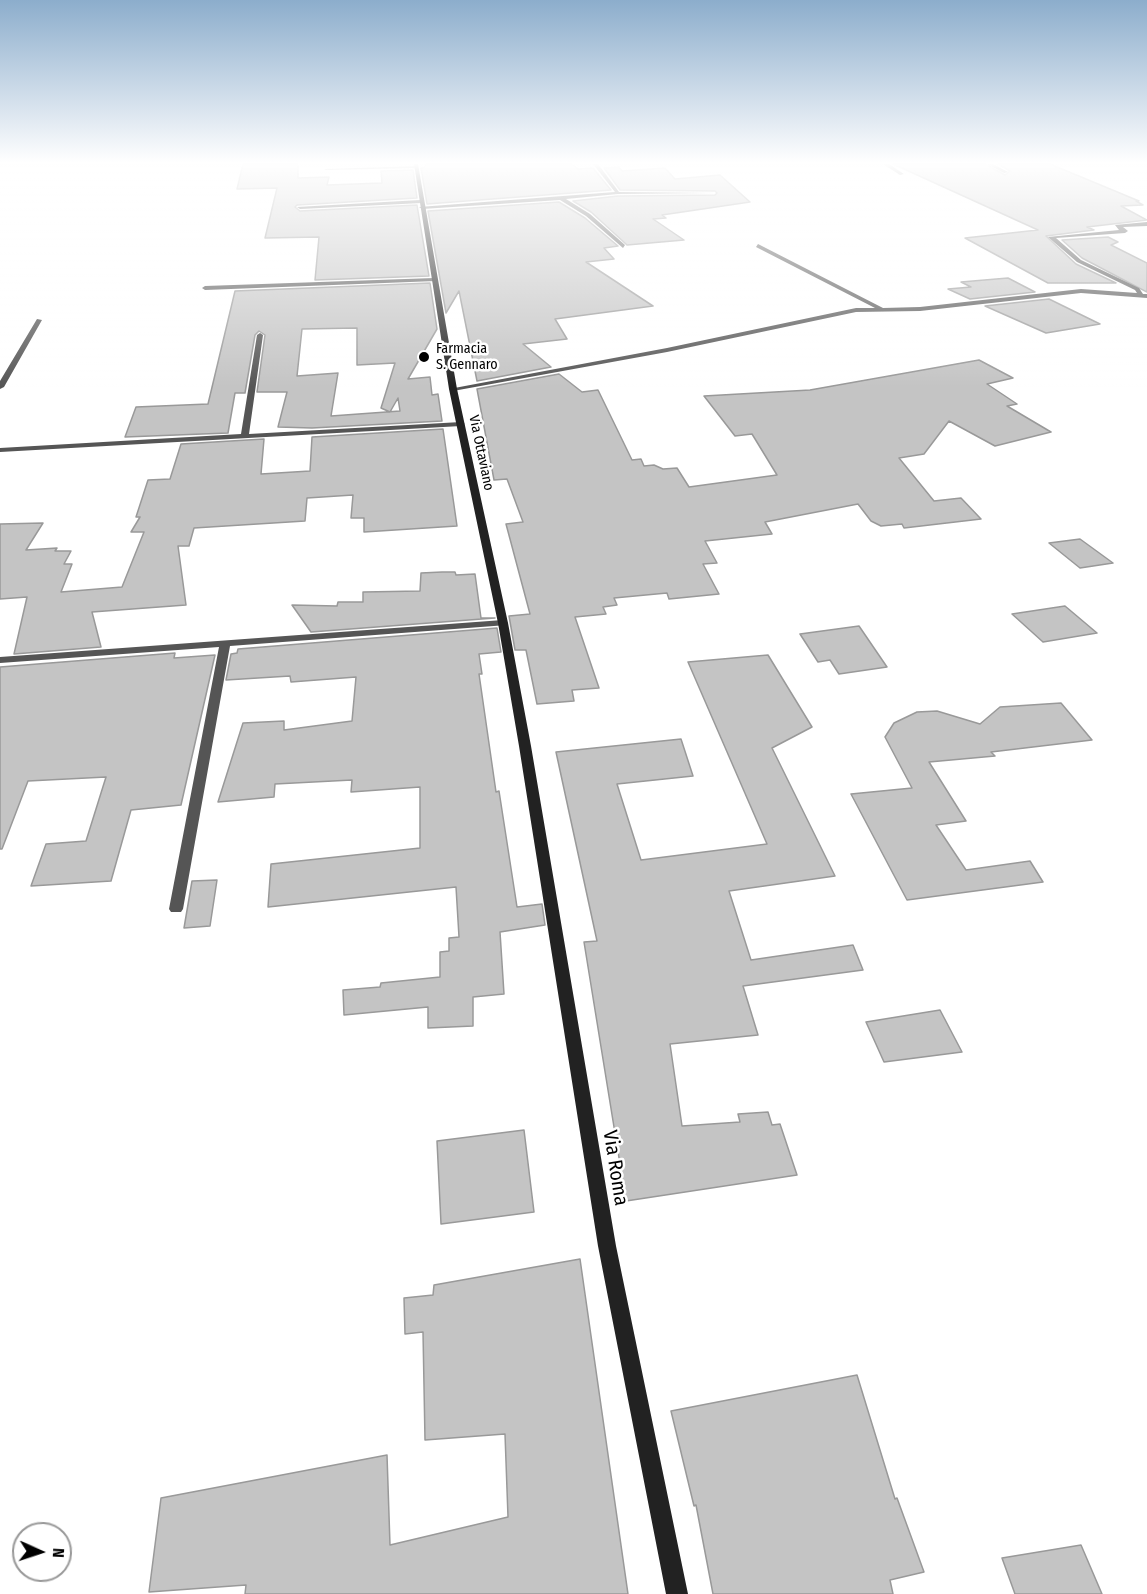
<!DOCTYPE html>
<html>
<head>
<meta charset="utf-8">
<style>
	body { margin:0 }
	#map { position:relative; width:1147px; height:1594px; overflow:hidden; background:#fff; font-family:"Fira Sans Condensed",sans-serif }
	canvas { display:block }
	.north { position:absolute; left:12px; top:1522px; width:60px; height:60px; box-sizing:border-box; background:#fff; border:2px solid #999; border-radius:50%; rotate:93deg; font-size:16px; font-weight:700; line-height:24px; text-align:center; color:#000 }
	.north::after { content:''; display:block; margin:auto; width:21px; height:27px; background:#000; clip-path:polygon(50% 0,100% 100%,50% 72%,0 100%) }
</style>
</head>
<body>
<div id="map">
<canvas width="1147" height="1594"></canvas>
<div class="north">N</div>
</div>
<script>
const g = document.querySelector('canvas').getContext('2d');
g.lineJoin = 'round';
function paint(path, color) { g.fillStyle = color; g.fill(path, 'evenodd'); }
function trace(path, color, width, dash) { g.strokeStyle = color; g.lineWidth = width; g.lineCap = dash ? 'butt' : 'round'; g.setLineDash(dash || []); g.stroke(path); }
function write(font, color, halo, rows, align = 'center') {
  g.font = font + ' "Fira Sans Condensed",sans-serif'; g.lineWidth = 5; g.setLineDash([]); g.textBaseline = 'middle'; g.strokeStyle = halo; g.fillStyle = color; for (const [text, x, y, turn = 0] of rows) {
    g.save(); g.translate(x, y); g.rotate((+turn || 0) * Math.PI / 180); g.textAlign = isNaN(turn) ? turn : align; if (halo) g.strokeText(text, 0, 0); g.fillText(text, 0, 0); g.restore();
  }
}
const building = new Path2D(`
	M243,164H298V178L329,177L327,185L382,183L381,171L413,170L417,198L297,205L295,207L300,211L417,205L429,276L315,280L319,237L265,238L277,188L237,189Z
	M426,164H572L578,169L593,168L611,190L427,204L421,168H424Z
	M893,164H985L1005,175L1010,171L998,164H1050L1139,201H1136L1143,205L1121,206L1147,220L1087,227L1094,230L1046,236L1076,264L1116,283H1048L965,238L1038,230Z
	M619,167L622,171L665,168L675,179L720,175L750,202L662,215L666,218L653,219L684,240L627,245L591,212L573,201L618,196L715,195L717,193L715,191L620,190L604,168Z
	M559,202L585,218L618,246L604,248L614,259L586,262L653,306L555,319L567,339L523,344L551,367L477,381L459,291L446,313L428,211Z
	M1108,237L1118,242L1111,245L1147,263V292L1082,258L1062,240Z
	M1008,278L1035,292L970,299L948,289L971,287L961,282Z
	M430,283L437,329L408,379L430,377L432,395L438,394L442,421L312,428L278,427L287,392H257L265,335L259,331L255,335L245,393H235L228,433L125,437L136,407L208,404L235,291ZM357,328V365L395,363L381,408L390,412L398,398L400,411L331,416L338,373L297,376L302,329Z
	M1049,299L1100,324L1046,333L985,306Z
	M979,360L1013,378L987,384L1017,404L1007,406L1051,432L995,446L949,421L924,454L899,458L934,501L961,498L981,519L904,528L902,524L881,526L871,521L858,504L765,522L772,534L705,541L717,563L703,564L719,594L669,599L667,593L614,598L617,605L603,607L606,614L575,617L599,688L572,690L574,701L537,704L526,650H515L509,616L530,614L506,524L523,522L507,479L494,480L477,389L559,374L582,392L598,390L632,460L641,459L644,466L654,465L663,469L677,468L689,487L777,475L752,434L735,436L704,396L810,390Z
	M443,429L457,526L364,532V518H351L353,495L307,498L305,521L194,528L189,546H178L186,605L92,612L101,647L14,654L27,597L0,599V524L43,523L26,550L57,548L55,551H71L64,564H72L61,592L122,587L144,532H131L140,517H136L148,480L170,479L181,444L264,439L261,474L310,471L312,437Z
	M1080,539L1113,563L1080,568L1049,543Z
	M442,572H455L456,575L475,574L481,618H495L311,632L292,605L337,606L338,602H363V592L420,591L421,573Z
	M1065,606L1097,633L1043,642L1012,614Z
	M859,626L887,667L839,674L830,660L818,662L800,634Z
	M497,628L501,652L479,654L482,674H479L496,792L499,791L517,907L542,904L545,925L500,932L504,994L473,997V1026L428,1028V1007L344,1015L343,990L380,987L381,983L440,977V952L449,951V938L459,937L456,887L268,907L271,864L420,848V787L351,792L352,780L275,784L274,797L218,802L243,723L284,721V730L352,721L356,677L291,682L290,676L226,680L231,654L237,653L238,649Z
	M175,653L174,658L215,655L181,805L131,810L111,881L31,886L46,844L86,841L106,777L28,781L2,849H0V667Z
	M768,655L812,727L772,748L835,876L729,891L751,960L853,945L863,970L743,986L758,1035L670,1044L682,1126L740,1122L738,1114L768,1112L772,1125L780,1124L797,1175L626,1201L584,942L597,941L556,752L681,739L693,776L617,784L641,860L767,844L688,662Z
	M1061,703L1092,740L991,752L995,756L929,762L966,821L936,825L966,870L1030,861L1043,882L907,900L851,794L912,788L885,737L894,723L917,712L937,711L980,724L1000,707Z
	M217,880L210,926L184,928L192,881Z
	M940,1010L962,1052L884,1062L866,1022Z
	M524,1130L534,1212L441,1224L437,1141Z
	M580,1259L628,1594H245L246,1585L149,1592L161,1498L387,1455L390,1545L508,1517L505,1434L425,1440L423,1332L405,1334L404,1298L433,1295L434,1285Z
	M857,1375L895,1499L897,1498L924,1572L890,1580L893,1594H713L696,1505L694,1506L671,1411Z
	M1081,1545L1102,1594H1015L1002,1558Z`);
const minor = new Path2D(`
	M593,164H598L619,192L715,193L618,194L566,199L590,214L625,245L623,248L586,216L560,200L422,209L419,207L615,192Z
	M883,164H889L904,174L900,175Z
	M987,164H993L1008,172L1004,173Z
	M416,166L418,168L324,170L326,169Z
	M420,200L422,203L300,209L297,207Z
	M1147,222V226L1123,227L1128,231L1125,233L1056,238L1081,260L1139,288L1143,294H1147V298L1081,293L920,311L856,312L667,352L453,391L449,389L667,348L856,308H875L756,247L758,244L883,308L920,307L1081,289L1137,293L1135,290L1077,262L1048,237L1119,230L1115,225Z
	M434,278L436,281L205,290L202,288L205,286Z
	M37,319L42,320L4,387L0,389V381Z
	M260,333L263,335L249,434L461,422L465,424L461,426L0,452V448L241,434L257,335Z
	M503,620L508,623L507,625L230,646L183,909L181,912H171L169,909L219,647L0,663V657Z`);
const secondary = new Path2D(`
	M414,164H418L457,389L508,623L531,746L616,1246L688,1594H666L598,1246L519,746L498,623L449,389Z`);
const markers = [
	[424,357,6,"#000"]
];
const farPoinames = [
	["Farmacia",436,349],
	["S. Gennaro",436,365]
];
const farStreetnames = [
	["Via Ottaviano",481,453,78]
];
const nearStreetnames = [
	["Via Roma",615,1168,81]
];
paint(building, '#c4c4c4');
trace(building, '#999', 1.5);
paint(minor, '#555');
paint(secondary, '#222');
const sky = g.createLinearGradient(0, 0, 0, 387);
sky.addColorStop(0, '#8cadcc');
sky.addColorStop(0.42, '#fff');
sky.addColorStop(1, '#ffffff00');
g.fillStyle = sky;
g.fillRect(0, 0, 1147, 387);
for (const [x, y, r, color] of markers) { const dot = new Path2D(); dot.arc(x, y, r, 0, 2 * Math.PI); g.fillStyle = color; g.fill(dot); trace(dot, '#fff', 2); }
write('14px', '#000', '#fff', farPoinames, 'left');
write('14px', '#000', '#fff', farStreetnames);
write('20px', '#000', '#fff', nearStreetnames);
</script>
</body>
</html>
